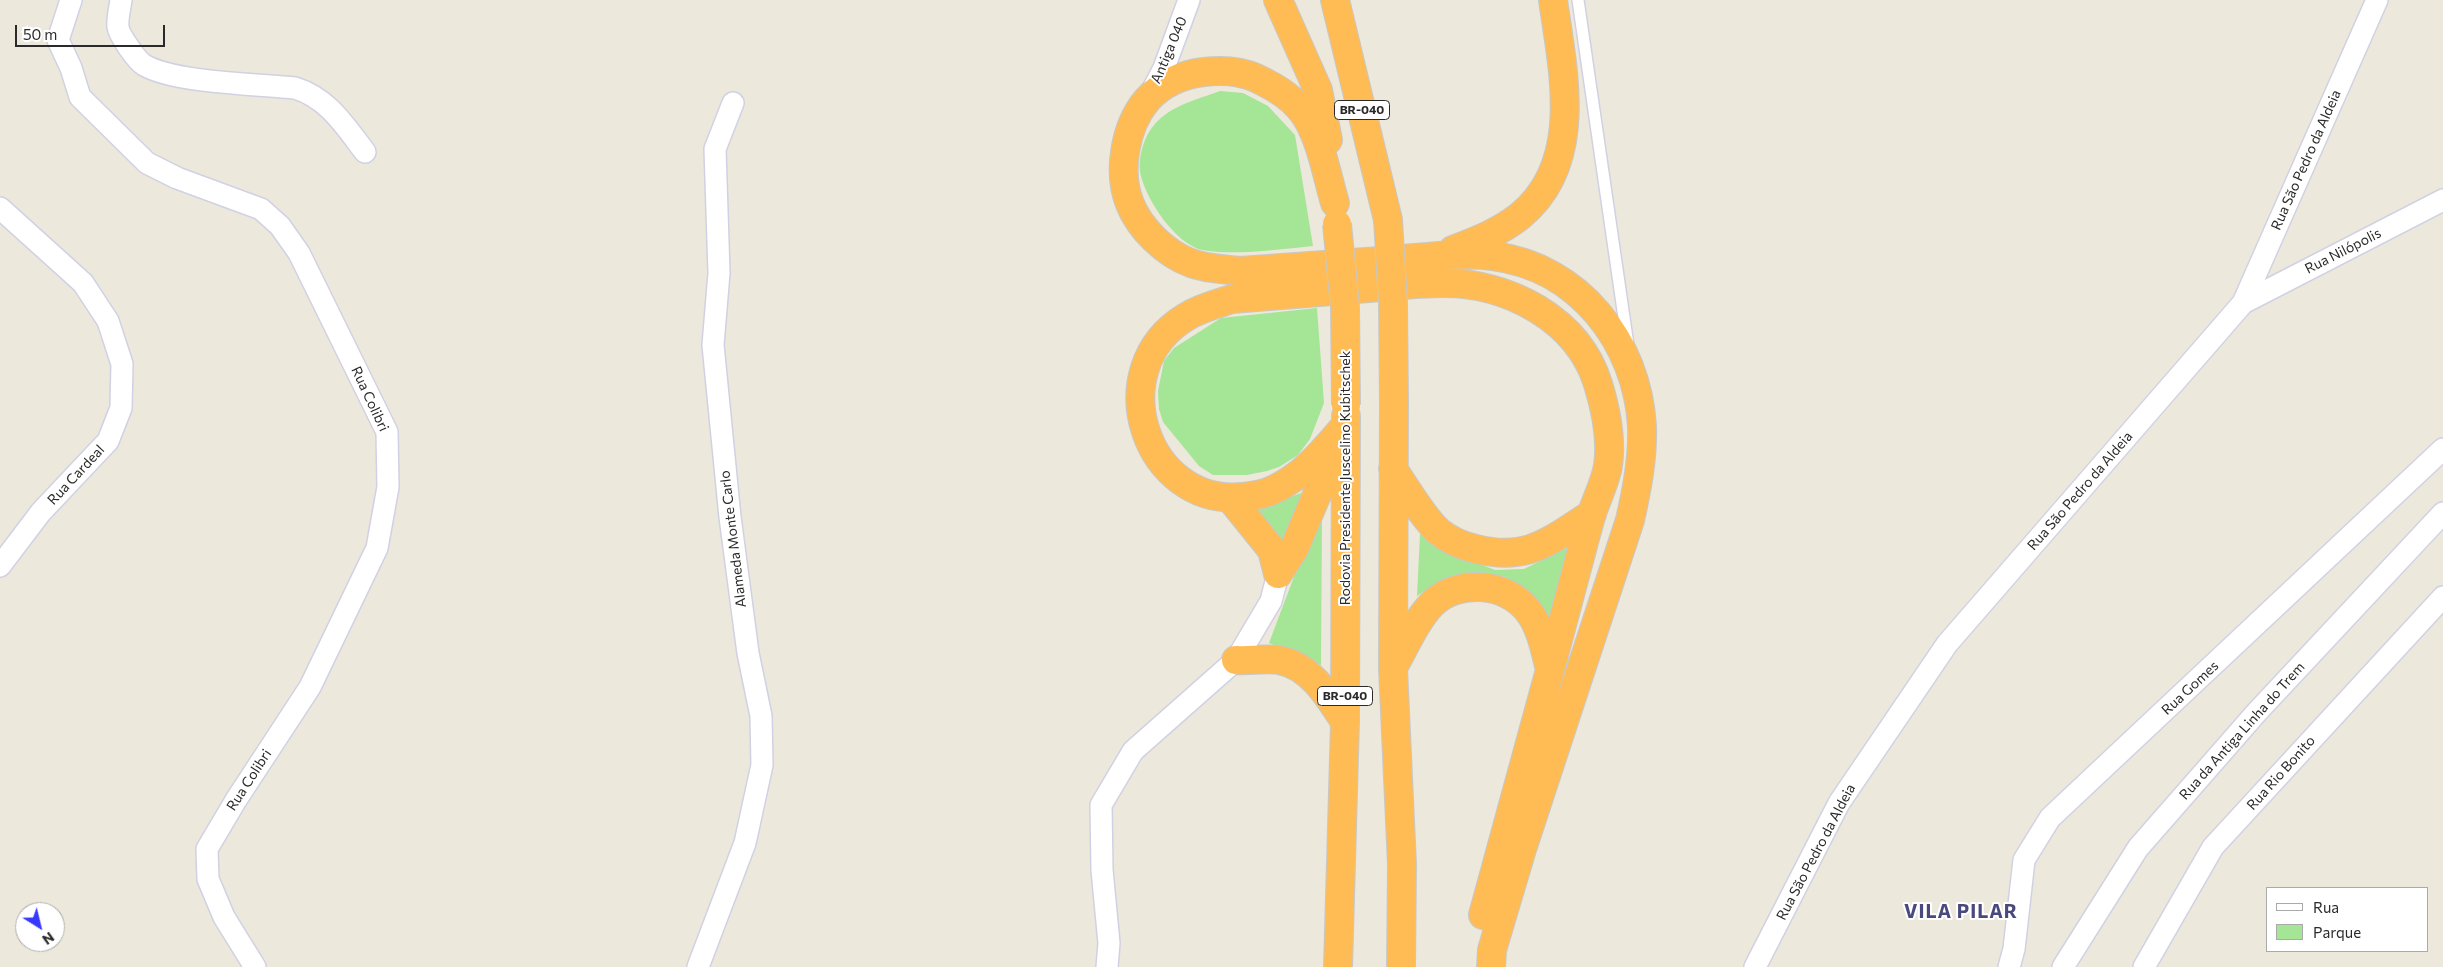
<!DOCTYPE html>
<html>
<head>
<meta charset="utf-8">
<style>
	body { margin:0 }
	#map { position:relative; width:2443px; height:967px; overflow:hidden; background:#ede8dc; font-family:Commissioner,sans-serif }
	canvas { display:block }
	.legend { position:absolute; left:2266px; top:887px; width:162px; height:65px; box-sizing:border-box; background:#fff; border:1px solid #aaa; margin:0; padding:6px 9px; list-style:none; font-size:15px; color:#2a2a2a }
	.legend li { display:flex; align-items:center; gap:10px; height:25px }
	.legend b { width:25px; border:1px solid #aaa }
	.north { position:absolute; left:15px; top:902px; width:50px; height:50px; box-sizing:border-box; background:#fff; border:1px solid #aaa; border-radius:50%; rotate:144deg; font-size:14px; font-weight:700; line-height:20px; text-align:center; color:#2a2a2a }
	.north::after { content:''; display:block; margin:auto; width:18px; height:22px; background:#3739ff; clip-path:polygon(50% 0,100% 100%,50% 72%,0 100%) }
	.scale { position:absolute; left:15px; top:25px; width:150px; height:22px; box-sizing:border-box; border:2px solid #2a2a2a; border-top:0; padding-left:6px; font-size:15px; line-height:18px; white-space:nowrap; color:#2a2a2a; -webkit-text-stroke:4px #fff; paint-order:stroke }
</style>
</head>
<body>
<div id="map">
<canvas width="2443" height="967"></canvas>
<ul class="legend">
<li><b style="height:6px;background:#fff"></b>Rua</li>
<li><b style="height:14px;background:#a4e596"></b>Parque</li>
</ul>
<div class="north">N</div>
<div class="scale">50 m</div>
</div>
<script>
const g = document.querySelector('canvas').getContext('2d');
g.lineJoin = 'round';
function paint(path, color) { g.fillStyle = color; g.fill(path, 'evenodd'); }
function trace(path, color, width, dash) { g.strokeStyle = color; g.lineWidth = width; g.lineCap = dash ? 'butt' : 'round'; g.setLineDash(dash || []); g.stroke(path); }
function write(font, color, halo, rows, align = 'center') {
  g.font = font + ' Commissioner,sans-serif'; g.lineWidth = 4; g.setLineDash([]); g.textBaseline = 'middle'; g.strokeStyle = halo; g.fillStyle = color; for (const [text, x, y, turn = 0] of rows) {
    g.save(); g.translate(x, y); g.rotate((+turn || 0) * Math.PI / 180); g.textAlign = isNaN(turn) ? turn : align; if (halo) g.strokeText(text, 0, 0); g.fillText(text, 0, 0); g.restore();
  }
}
const green = new Path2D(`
	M1220,91L1243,93L1268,106L1295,135L1313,246C1280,249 1234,256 1202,250C1176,244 1147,201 1141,176C1137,162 1143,140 1151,129C1167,106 1196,100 1220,91Z
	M1317,308L1324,403L1310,439L1298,455L1279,467L1267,471L1247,475H1213L1199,466L1163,422L1159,409L1158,391L1164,361L1174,348L1221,318Z
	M1304,492L1284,545L1256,509Z
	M1318,513H1322L1321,665L1269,643Z
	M1420,534L1446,551L1495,570L1524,569L1571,546L1546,627L1528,595L1506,577L1490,574L1445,578L1417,596Z`);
const lane = new Path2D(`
	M1578,0L1628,345`);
const street = new Path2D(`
	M71,0L58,40L71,68L80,97L147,163L177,178L261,209L280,226L299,253L387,432L388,487L377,548L310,687L236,800L207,849L208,879L224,917L255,967
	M121,0C120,8 117,19 118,27C119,35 137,61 144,65C175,83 257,84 295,88C328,98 345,126 365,152
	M1150,95L1164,68L1189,0
	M0,208L83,283L108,321L122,364L121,408L108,441L41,512L0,566
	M2243,303L2443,200
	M698,967L745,843L762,765L761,716L748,653L730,517L713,345L719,273L715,149L733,103
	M1107,967L1109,943L1102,870L1101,805L1133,751L1236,660L1271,601L1278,574
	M1755,967L1839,803L1947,644L2243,303L2377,0
	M2009,967L2014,949L2024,860L2050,818L2443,449
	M2063,967L2138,848L2257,712L2443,513
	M2144,967L2213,847L2443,597`);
const highway = new Path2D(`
	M1278,0L1318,90L1328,140
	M1335,0L1388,220
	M1335,203C1327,176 1322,145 1308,120C1297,100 1277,88 1256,78C1240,71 1221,70 1204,72C1183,74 1161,84 1147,100C1125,126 1117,172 1130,204C1140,229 1166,254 1191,263C1206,269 1224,269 1240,271C1291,267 1343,264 1394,260C1427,257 1461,252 1493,256C1579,267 1637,342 1642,426C1643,458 1637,489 1630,520L1522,849L1492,950L1491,967
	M1453,250C1476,241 1500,232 1520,216C1585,163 1563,71 1553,0
	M1394,403L1393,668L1402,865L1401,967
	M1346,425C1324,450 1304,476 1273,490C1265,494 1253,496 1243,497C1145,507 1100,369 1186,317C1200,308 1217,304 1232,299C1274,296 1315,292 1357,289C1386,287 1415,283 1444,283C1508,283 1578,319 1598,384C1606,410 1612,438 1608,466C1605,483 1596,500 1591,516C1577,567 1564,618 1550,670
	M1393,469C1406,488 1422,516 1438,531C1449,540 1463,546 1476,549C1529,562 1550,540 1592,514
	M1230,498L1272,550L1278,574
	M1278,574L1294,549L1337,447
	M1236,660C1250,661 1266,658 1279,660C1311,666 1329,697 1345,722
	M1395,664C1406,645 1415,622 1431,605C1457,578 1507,582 1529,612C1541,628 1545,650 1550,670L1483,915
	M1338,967L1345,722L1346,416`);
const highwayBridge = new Path2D(`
	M1388,220L1393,303L1394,403
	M1337,224L1345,307L1346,405`);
const shields = [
	[1362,110,55],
	[1345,696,55]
];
const shieldNames = [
	["BR-040",1362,110],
	["BR-040",1345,696]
];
const streetNames = [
	["Antiga 040",1169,50,-67],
	["Rua São Pedro da Aldeia",2306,160,-66],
	["Rua Nilópolis",2343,251,-27],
	["Rua Colibri",370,399,65],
	["Rua Cardeal",76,475,-47],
	["Rodovia Presidente Juscelino Kubitschek",1345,478,-90],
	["Rua São Pedro da Aldeia",2080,491,-49],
	["Alameda Monte Carlo",733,539,-97],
	["Rua Gomes",2190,688,-43],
	["Rua da Antiga Linha do Trem",2242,731,-48],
	["Rua Rio Bonito",2281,773,-48],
	["Rua Colibri",249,780,-57],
	["Rua São Pedro da Aldeia",1816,852,-62]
];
const districtNames = [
	["VILA PILAR",1961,912]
];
paint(green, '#a4e596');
trace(lane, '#d1d1e4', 14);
trace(street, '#d1d1e4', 24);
trace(highway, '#c8c8c8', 30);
trace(lane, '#fff', 11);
trace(street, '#fff', 21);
trace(highway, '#ffbc55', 28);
trace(highwayBridge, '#c8c8c8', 30, []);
trace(highwayBridge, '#ffbc55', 28);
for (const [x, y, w] of shields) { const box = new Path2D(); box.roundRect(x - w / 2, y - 9.5, w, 19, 4); g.fillStyle = '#fff'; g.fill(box); trace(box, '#2a2a2a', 1); }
write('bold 12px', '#2a2a2a', null, shieldNames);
write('14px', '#2a2a2a', '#fff', streetNames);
g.letterSpacing = '1px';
write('bold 19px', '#49497d', '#fff', districtNames);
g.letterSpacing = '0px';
</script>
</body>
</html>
